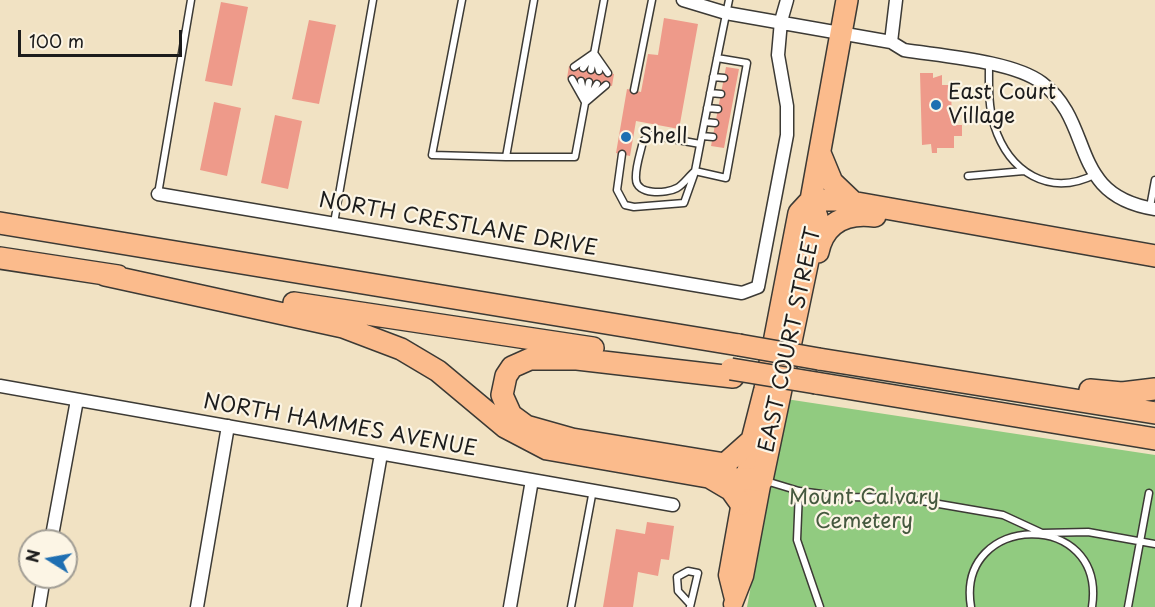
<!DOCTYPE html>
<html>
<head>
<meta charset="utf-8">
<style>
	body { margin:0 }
	#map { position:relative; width:1155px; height:607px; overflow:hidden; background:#f1e2c3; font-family:"Playpen Sans",sans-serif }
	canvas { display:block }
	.north { position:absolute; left:18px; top:529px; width:60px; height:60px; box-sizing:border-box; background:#fcf5e5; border:2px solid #a29e95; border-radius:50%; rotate:281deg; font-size:16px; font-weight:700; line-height:24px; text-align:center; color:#1c1c1c }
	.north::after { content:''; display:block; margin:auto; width:21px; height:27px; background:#1f6fb2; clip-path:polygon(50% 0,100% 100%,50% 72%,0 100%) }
	.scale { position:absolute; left:18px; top:30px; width:164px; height:27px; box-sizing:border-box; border:3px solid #1c1c1c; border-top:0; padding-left:8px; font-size:18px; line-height:21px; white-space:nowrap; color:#1c1c1c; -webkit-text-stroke:4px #fcf5e5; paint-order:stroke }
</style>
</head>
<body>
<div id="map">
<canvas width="1155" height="607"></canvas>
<div class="north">N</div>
<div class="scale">100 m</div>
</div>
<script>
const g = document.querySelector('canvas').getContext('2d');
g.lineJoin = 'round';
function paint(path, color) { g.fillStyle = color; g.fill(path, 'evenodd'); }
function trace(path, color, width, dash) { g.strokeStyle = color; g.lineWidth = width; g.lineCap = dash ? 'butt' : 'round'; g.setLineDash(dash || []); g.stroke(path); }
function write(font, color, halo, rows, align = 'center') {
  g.font = font + ' "Playpen Sans",sans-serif'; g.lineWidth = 4.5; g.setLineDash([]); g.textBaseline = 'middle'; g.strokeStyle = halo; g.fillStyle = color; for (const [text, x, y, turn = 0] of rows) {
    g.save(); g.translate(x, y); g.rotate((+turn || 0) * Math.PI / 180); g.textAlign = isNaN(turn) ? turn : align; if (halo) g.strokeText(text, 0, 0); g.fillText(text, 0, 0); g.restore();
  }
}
const green = new Path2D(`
	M786,399L1155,455V607H747Z`);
const building = new Path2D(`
	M221,2L248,7L232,86L205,81Z
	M664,18L698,24L679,129L636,121L630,156L616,153L627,89L641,92L648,54L658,55Z
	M309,20L336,25L319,104L292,99Z
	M569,66L614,74L612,86L567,78Z
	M726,67L739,69L724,148L711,146Z
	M920,73H933V78L942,75V85H951L952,125H962V136H954V148H937V153H932L931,144L922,145Z
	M214,102L241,108L227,176L200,170Z
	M275,115L302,121L288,189L261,183Z
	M647,522L674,526L669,560L661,559L658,576L638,572L633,607H603L616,529L645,534Z`);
const lane = new Path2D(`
	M462,0L432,155L506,157L534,0
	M594,53L608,73
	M717,58L747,63L726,178L695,171C706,114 717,57 729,0
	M596,59L599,71
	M989,64C989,85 988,105 994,125C1009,172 1049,198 1096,174
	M574,67L594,53
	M583,68L590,58
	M591,70L604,0
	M713,77L724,78
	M572,79L585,102
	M581,81L584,96
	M634,90L652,0
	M710,93L721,94
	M589,97L597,84
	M586,102L606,85
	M707,108L718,109
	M705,122L715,123
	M702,136L713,137
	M622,154L617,190L625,205L634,207L684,203L695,172
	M506,157H575L589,82
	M695,171C689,176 683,185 677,188C666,194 636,195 636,179C635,167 641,152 643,141L651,135L700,144
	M968,176L1024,171
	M158,194L191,0
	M1150,207L1155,180
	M334,223L373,0
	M766,481L799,491L845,497L904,498L1003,515L1042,533L1088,532L1155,544
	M799,491L797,540L820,607
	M571,607L593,490
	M690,607L698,573L688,571L677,577L678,591L690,604
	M971,607C955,512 1107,508 1092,607
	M1128,607L1149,493`);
const street = new Path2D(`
	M683,0L726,13L891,42L904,50C942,56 1013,61 1042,83C1096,124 1067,195 1155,209
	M891,42L896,0
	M158,194L742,293L758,287L787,135V106L778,55L781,21L787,0
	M0,386L673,505
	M51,541L77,400
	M39,607L44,577
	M197,607L228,426
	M354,607L381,454
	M510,607L532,480`);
const primary = new Path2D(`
	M734,599L728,575L752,440
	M733,604L744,576L762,480`);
const highway = new Path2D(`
	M820,153L832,182L854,203
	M0,223L739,345
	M818,252C824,223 846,212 875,216
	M0,258L118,276
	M105,275L343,327L401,349L438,371L505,427L547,449L708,477L762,480L817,217L811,200L847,0
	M294,303L593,348
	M819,359L1155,413
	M733,377L577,359H530L512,367L506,376L502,395L511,415L526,426L572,439L725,464L752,440L765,389L799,213L811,200H840L1155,256
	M816,383L1155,439
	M1090,390L1122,393L1155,389
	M709,477L731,490L741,504`);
const highwayBridge = new Path2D(`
	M739,345L819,359
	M731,369L816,383`);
const markers = [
	[936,105,6,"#1f6fb2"],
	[626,137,6,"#1f6fb2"]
];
const poiNames = [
	["East Court",948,93],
	["Village",948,117],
	["Shell",638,137]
];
const streetNames = [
	["NORTH CRESTLANE DRIVE",458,225,10],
	["EAST COURT STREET",791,340,-78],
	["NORTH HAMMES AVENUE",340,426,10]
];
const parkNames = [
	["Mount Calvary",864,498],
	["Cemetery",864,522]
];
paint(green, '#91cb80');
paint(building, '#ee9a8a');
trace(lane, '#3c3a35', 9);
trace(street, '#3c3a35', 15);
trace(primary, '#3c3a35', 21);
trace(highway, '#3c3a35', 24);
trace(lane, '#fff', 6);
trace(street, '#fff', 12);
trace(primary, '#fbbb8c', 18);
trace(highway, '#fbbb8c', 21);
trace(highwayBridge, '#3c3a35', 24, []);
trace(highwayBridge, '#fbbb8c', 21);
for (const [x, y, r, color] of markers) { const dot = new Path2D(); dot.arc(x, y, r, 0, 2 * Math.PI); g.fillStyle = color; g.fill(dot); trace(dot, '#fcf5e5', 2); }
write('21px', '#1c1c1c', '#fcf5e5', poiNames, 'left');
write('21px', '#1c1c1c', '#fcf5e5', streetNames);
write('21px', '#45593f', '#fcf5e5', parkNames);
</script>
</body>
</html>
